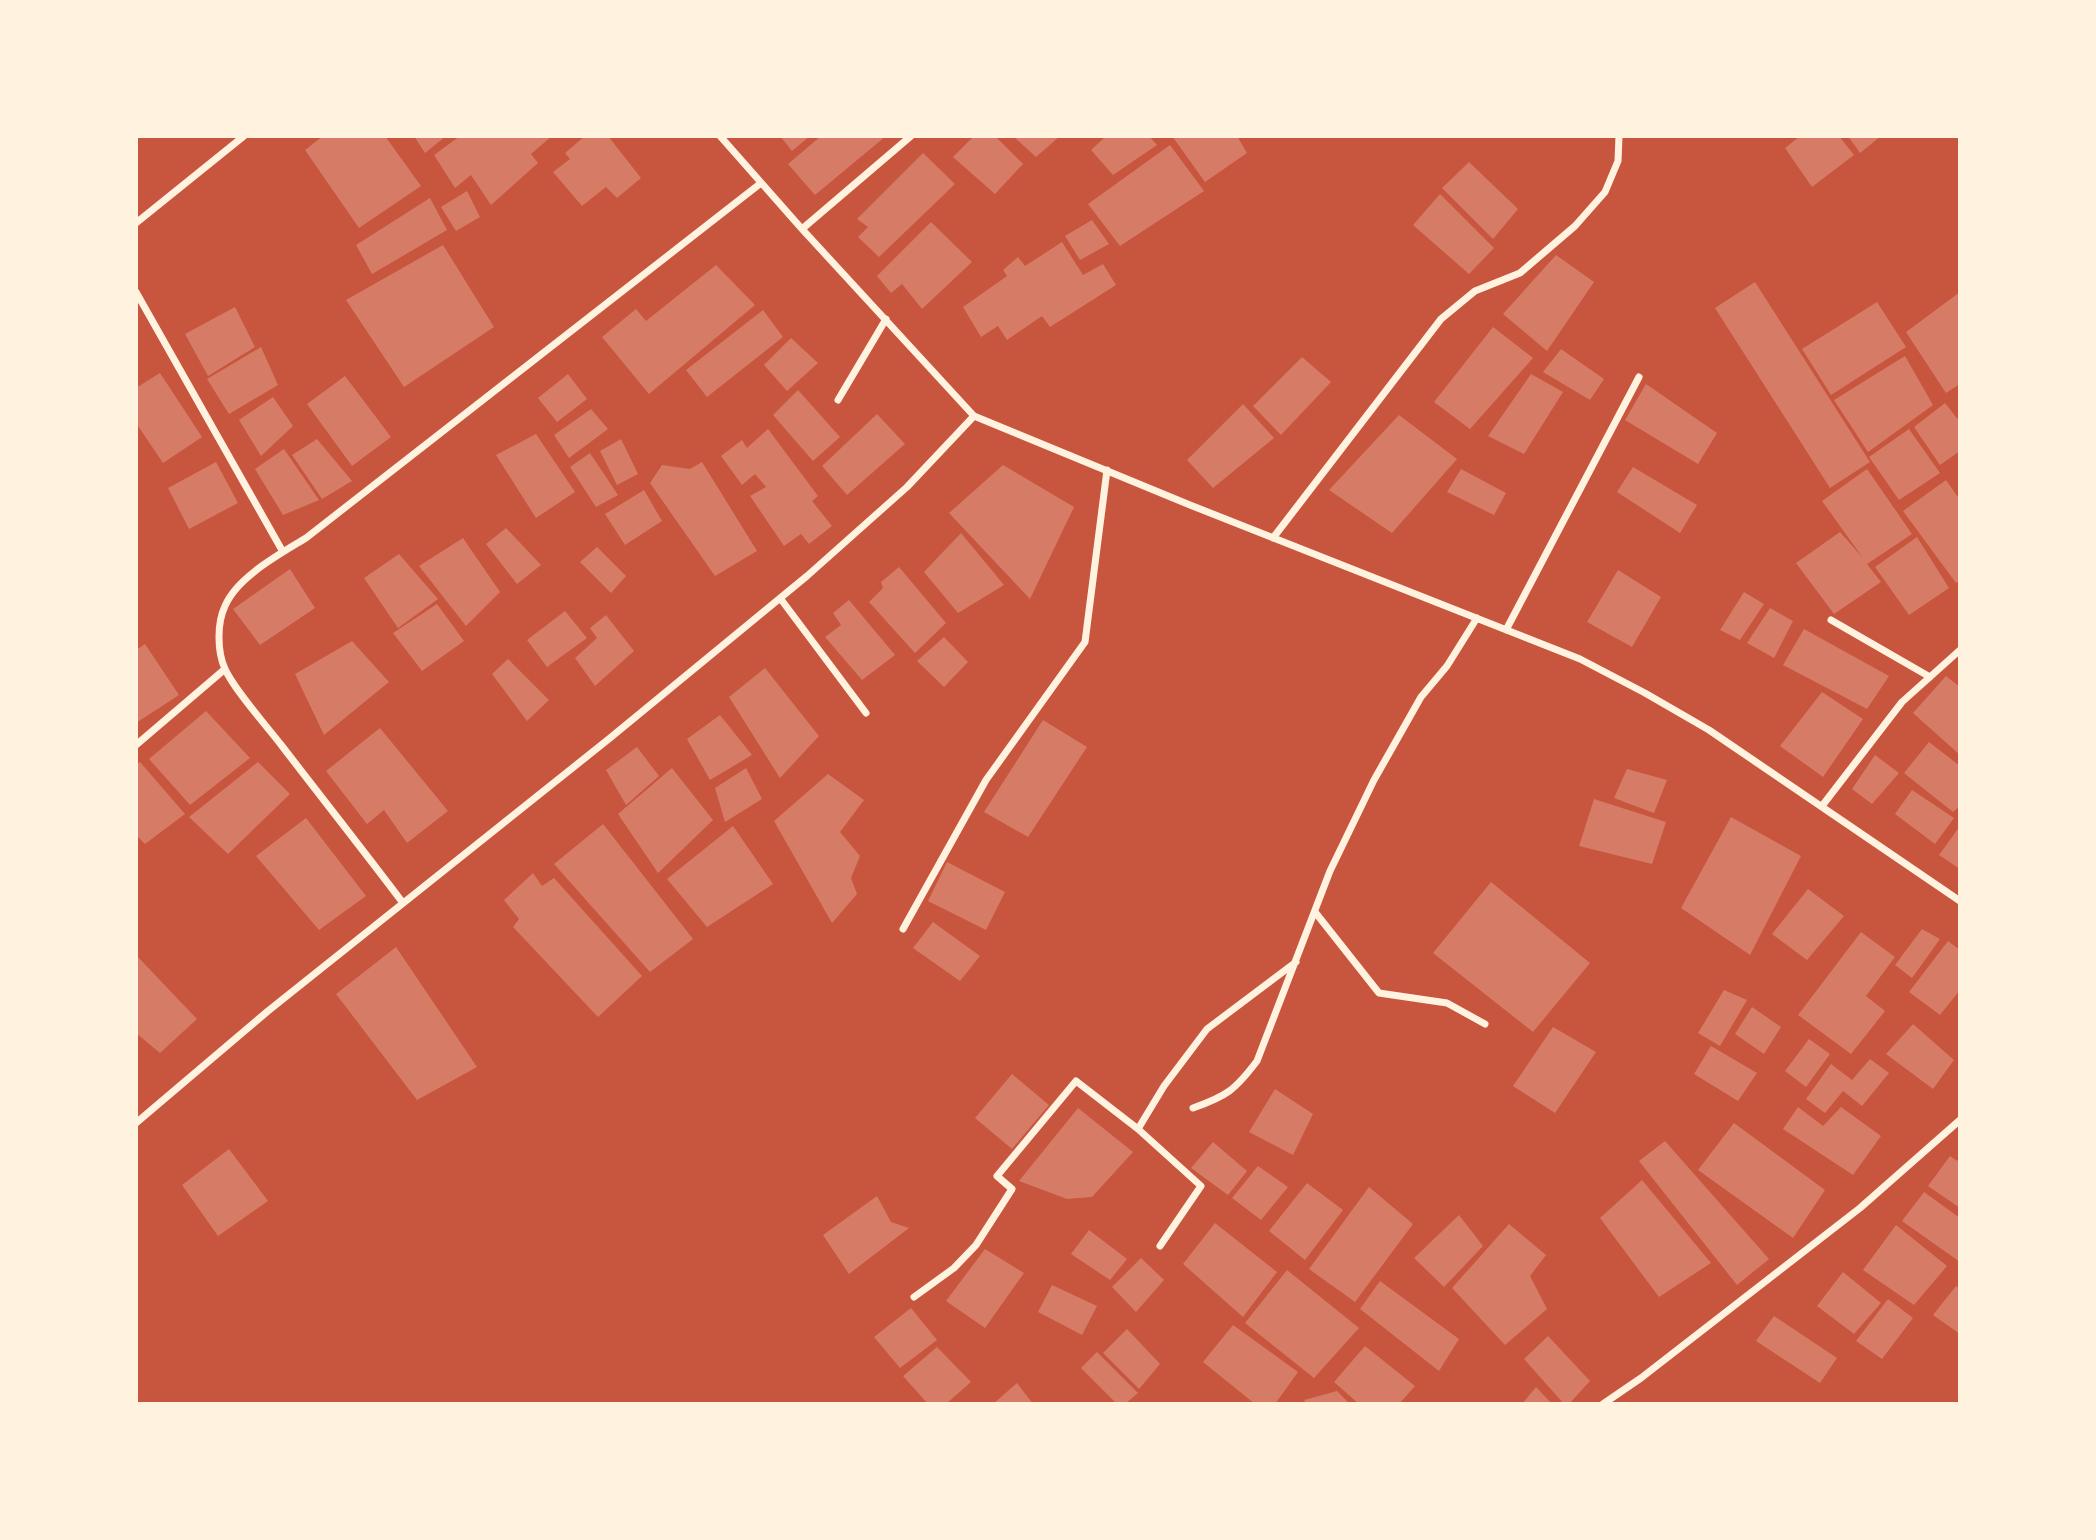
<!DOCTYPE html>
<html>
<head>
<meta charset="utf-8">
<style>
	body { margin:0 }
	#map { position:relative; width:2096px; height:1540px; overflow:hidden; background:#c8553d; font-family:"Golos Text",sans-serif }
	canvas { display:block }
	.frame { position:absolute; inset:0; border:138px solid #fff3e0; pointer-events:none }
</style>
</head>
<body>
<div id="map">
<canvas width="2096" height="1540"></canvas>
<div class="frame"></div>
</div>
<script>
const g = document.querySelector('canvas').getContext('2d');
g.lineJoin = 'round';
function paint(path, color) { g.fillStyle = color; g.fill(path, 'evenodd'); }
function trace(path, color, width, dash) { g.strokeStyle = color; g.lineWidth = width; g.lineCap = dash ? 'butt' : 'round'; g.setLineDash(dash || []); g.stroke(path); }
const building = new Path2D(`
	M323,136H385L421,186L359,228L305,150Z
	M414,136H446L425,153Z
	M460,136H552L531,154L538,163L491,205L471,175L455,188L434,155Z
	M585,136H608L641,178L617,198L606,187L582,206L553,172L570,159L565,153Z
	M780,136H810L792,151Z
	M821,136H886L815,195L788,164Z
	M974,136H995L1023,164L995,194L953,157Z
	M1013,136H1060L1036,157Z
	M1106,136H1149L1157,145L1113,175L1091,150Z
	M1172,136H1237L1247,153L1205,182Z
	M1800,136H1839L1854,155L1812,187L1785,148Z
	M1848,136H1881L1860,153Z
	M1170,145L1204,191L1120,246L1088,204Z
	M923,153L955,184L879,257L858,237L868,227L857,219Z
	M1469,162L1518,209L1493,239L1442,188Z
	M467,191L480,217L456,231L441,207Z
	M1440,194L1494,248L1469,274L1413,225Z
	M430,198L447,230L372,274L356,245Z
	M1092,220L1109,244L1080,260L1065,236Z
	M931,222L972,262L922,309L902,284L891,293L877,276Z
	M1062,242L1083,275L1103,264L1116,285L1050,327L1042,316L1007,340L998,326L981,337L963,307L1007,276L1003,270L1018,257L1025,266Z
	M443,245L494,327L404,387L346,300Z
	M1556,255L1594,282L1547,351L1503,314Z
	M716,265L755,305L649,394L602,337L636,309L646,321Z
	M1755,282L1870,462L1830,488L1715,308Z
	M1960,292V384L1946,393L1906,332Z
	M1877,302L1906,347L1831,395L1802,349Z
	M235,307L255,347L208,376L185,334Z
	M763,310L783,337L707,397L686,370Z
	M1493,327L1533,358L1470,429L1434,402Z
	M791,338L818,363L787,391L764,365Z
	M261,347L278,385L229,414L207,379Z
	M1561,349L1604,379L1590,400L1543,372Z
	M1905,356L1933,405L1868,452L1834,400Z
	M1302,357L1331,382L1281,435L1253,406Z
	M160,373L202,437L163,463L136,423V388Z
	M568,374L587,399L557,422L538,398Z
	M1531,374L1563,392L1524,454L1488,436Z
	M345,376L391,437L352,466L307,404Z
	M1646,384L1717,433L1698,464L1625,420Z
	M798,390L840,437L813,461L773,415Z
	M273,397L293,426L261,456L239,420Z
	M1945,403L1960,422V451L1940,465L1914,427Z
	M1243,404L1274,438L1213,488L1187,460Z
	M591,409L608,429L569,458L554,435Z
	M877,414L905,444L847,495L822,466Z
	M1399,415L1457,459L1392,533L1329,490Z
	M768,429L818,496L812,501L832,526L809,544L801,534L784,546L750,496L766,487L755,474L742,485L721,456L742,440L747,448Z
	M1909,429L1940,473L1899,500L1869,457Z
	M536,434L575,492L536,518L496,455Z
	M317,439L352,481L322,499L292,455Z
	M621,439L638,474L617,485L600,451Z
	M284,449L319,500L283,515L255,469Z
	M590,453L618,495L596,507L570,467Z
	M216,462L238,503L189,529L168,488Z
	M702,462L757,551L715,576L650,483L662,465L690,469Z
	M1003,465L1074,507L1030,599L949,513Z
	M1633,467L1697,505L1680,533L1617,492Z
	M1461,469L1506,493L1494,515L1447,492Z
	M1867,469L1912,534L1867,564L1881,582L1834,614L1796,563L1840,532L1863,558L1822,501Z
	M1946,480L1960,500V580L1956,583L1903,511Z
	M644,490L662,521L625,545L605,514Z
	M506,528L541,565L517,584L486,544Z
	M961,533L1004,585L958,613L924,572Z
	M1917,537L1949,588L1909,615L1875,567Z
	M463,538L500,592L466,626L419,566Z
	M597,547L626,576L611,593L580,562Z
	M399,554L438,599L398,628L364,578Z
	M899,567L946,623L915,653L869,602L883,588L881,582Z
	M290,569L315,608L260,645L233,609Z
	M1618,570L1661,597L1632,647L1587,622Z
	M1744,592L1764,604L1740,640L1720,630Z
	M849,600L895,655L862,680L825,637L841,625L833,613Z
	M437,604L464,641L422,671L393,633Z
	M1770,608L1793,621L1774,658L1747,643Z
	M565,611L587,638L547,667L527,640Z
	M606,615L634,651L595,686L575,658L597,638L590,628Z
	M1804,629L1889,676L1867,709L1783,665Z
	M944,637L968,662L944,687L917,661Z
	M352,641L389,682L324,735L295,674Z
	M145,644L179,695L136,723V650Z
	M508,659L549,700L527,721L492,674Z
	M765,668L819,736L780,778L729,697Z
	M1946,676L1960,687V755L1913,713Z
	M1822,692L1863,719L1823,777L1780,746Z
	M206,711L250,758L190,805L149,759Z
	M720,715L752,755L710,780L687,739Z
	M1043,720L1087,747L1028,837L984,812Z
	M380,728L448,811L407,843L384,810L367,824L326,771Z
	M1929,742L1960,766V806L1953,812L1904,773Z
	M637,747L659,776L626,805L606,770Z
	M1875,755L1899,773L1872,804L1852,789Z
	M140,762L185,814L145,844L136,835V765Z
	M258,762L290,794L228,854L189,817Z
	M672,768L713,820L658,873L618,814Z
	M746,768L762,799L725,822L715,788Z
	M1627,769L1667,780L1654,813L1614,798Z
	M828,774L864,800L840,832L860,856L851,878L857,894L832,923L774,821Z
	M1912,790L1954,818L1935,844L1895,814Z
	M1594,799L1666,822L1652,864L1579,846Z
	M1731,817L1801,856L1750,955L1681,908Z
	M306,818L366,896L319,930L256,856Z
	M603,824L693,939L650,972L554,864Z
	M733,826L773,884L707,927L667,879Z
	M1960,826V869L1939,855Z
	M947,862L1005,892L986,930L928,901Z
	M533,873L542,886L554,878L642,976L598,1017L513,927L519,919L504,900Z
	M1491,882L1590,963L1533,1032L1433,953Z
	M1808,889L1844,916L1807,960L1772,934Z
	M933,922L980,956L960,981L913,948Z
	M1922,929L1940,939L1912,978L1895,965Z
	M1861,932L1895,957L1866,996L1885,1011L1851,1054L1798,1015Z
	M1948,941L1960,950V990L1940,1015L1909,992Z
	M396,947L477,1067L417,1100L336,994Z
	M136,955L197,1019L160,1053L136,1033Z
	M1724,990L1747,1000L1720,1046L1698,1033Z
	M1752,1007L1781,1027L1764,1054L1735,1034Z
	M1913,1024L1954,1060L1933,1089L1886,1054Z
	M1553,1027L1596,1052L1555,1113L1513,1086Z
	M1809,1039L1830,1054L1806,1087L1785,1071Z
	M1711,1046L1757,1073L1738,1101L1694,1074Z
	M1870,1059L1889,1073L1862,1106L1843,1091L1825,1113L1806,1099L1831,1064L1852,1080Z
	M1012,1074L1049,1105L1012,1149L975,1118Z
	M1275,1089L1313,1114L1293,1155L1249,1132Z
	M1798,1107L1823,1126L1841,1107L1881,1136L1853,1175L1783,1129Z
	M1078,1108L1133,1152L1092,1197L1067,1199L1019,1181Z
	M1734,1123L1825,1190L1793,1238L1698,1170Z
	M1665,1141L1769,1259L1737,1285L1639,1161Z
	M1213,1142L1247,1171L1228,1195L1191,1168Z
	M229,1149L268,1201L218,1236L182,1185Z
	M1950,1156L1957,1161L1960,1157V1208L1928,1186Z
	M1258,1166L1288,1187L1261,1220L1232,1198Z
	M1642,1180L1711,1263L1659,1297L1600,1218Z
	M1307,1183L1343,1210L1305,1260L1269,1231Z
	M1369,1187L1413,1224L1355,1302L1309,1269Z
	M1924,1192L1960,1218V1262L1902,1221Z
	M877,1196L891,1222L909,1228L849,1274L823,1235Z
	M1459,1215L1483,1246L1444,1287L1414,1258Z
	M1215,1223L1277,1272L1243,1317L1183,1264Z
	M1509,1224L1546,1255L1530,1276L1547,1309L1505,1345L1452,1288Z
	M1896,1225L1947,1266L1914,1305L1863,1270Z
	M1089,1230L1127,1259L1110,1280L1071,1254Z
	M985,1249L1024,1273L985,1328L946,1301Z
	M1141,1258L1164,1280L1136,1312L1112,1287Z
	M1287,1270L1359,1328L1314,1378L1245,1323Z
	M1843,1272L1881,1303L1854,1334L1817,1306Z
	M1380,1281L1459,1339L1439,1371L1360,1309Z
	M1052,1285L1097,1306L1082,1335L1038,1312Z
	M1956,1286L1960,1289V1334L1933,1315Z
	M1888,1299L1913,1318L1882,1359L1856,1341Z
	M911,1308L937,1340L900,1368L874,1337Z
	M1774,1316L1837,1358L1820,1383L1756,1341Z
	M1233,1325L1298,1372L1275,1404H1255L1203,1362Z
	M1127,1329L1160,1364L1139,1389L1103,1353Z
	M1548,1336L1590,1381L1569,1404H1564L1524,1359Z
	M1365,1346L1415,1386L1399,1404H1359L1334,1382Z
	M937,1347L971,1382L946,1404H928L903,1376Z
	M1097,1352L1138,1393L1125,1404H1117L1081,1368Z
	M1017,1383L1033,1404H993Z
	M1536,1387L1552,1404H1522Z
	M1337,1391L1350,1404H1307L1304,1400Z`);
const minor = new Path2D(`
	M720,136L802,229L974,416L1190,505L1580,659L1645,693L1709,730L1960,901
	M136,223L244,136
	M802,229L911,136
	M136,292L283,552
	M838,400L886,319
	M1273,538L1441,319L1475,291L1520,273L1575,226L1605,192L1618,161L1619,136
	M780,598L866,713
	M1831,620L1930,677
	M1506,630L1639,377
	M136,745L225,669
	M1822,806L1902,702L1960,650
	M403,903C363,850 322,798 282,746C266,725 235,691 225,669C217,651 217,623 225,606C237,577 280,554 306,538L761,183
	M1315,912L1379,993L1447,1003L1485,1024
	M903,929L986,780L1085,642L1107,470
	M1193,1108C1227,1096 1235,1090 1257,1061L1330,871L1374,780L1421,697L1447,666L1477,618
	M136,1123L268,1011L610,738L807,576L907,487L974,416
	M1138,1129L1201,1186L1160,1246
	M914,1297L954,1268L976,1245L1012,1189L997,1176L1076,1081L1138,1129L1164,1086L1207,1029L1296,962
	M1603,1404L1641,1378L1860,1208L1960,1120`);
paint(building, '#d67c66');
trace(minor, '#fff3e0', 7);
</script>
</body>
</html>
